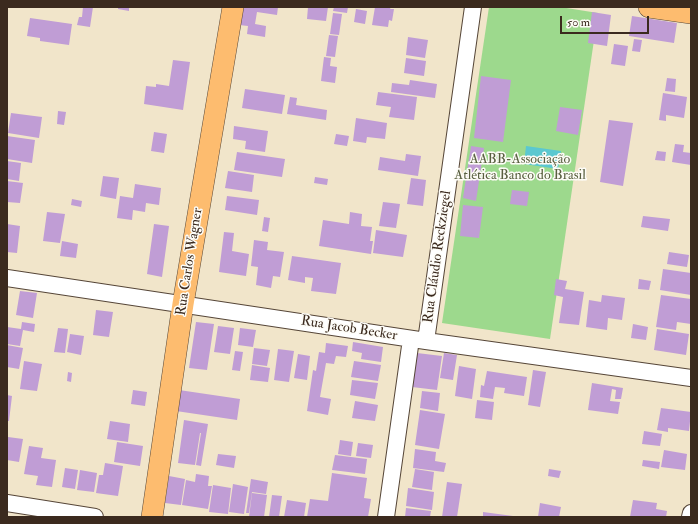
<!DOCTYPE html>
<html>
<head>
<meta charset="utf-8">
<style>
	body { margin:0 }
	#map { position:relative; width:698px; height:524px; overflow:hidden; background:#f1e5ca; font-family:"IM FELL Double Pica",serif }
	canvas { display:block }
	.frame { position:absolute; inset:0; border:8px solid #3b2a1e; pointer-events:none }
	.scale { position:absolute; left:560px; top:16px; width:89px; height:18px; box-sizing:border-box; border:2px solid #3b2a1e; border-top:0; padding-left:5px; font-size:12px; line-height:14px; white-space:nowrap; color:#3b2a1e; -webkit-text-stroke:3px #fdfcf7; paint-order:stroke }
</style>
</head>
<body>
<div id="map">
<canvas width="698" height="524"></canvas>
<div class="frame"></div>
<div class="scale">50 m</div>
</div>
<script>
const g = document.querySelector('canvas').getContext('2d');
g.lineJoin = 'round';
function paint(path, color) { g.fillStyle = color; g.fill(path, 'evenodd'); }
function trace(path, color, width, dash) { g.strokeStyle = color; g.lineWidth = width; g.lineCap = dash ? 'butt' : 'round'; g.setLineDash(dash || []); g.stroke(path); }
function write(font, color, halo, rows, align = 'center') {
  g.font = font + ' "IM FELL Double Pica",serif'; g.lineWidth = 3; g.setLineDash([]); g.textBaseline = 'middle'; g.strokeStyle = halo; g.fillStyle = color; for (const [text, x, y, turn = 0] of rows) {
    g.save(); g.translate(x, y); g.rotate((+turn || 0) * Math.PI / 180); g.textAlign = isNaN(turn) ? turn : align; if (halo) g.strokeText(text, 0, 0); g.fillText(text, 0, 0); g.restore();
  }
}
const green = new Path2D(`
	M489,7H560L598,13L550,339L442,323Z`);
const water = new Path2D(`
	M526,146L561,151L558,169L524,164Z`);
const building = new Path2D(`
	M83,7H93L90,27L77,25L79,17H82Z
	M118,7H129V11L118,9Z
	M241,7H278L277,15L257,12L255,24L266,26L265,37L247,34L248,26L239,25Z
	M308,7H328L326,21L307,19Z
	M334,7H348L347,13L333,11Z
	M375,7H391L390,9H394L392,21L389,20L388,27L372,25Z
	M356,9L367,11L365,24L354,22Z
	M592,12L611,15L607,46L588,43Z
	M333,13L342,14L339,35L330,34Z
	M632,16L677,23L674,43L629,36Z
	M30,18L72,24L69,45L40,41V38L27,36Z
	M329,35L338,36L335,57L326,56Z
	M408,37L428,40L425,58L406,55Z
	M634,39L642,40L640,52L632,51Z
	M614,44L628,46L625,66L611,64Z
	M324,57L331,58L330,66L337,67L335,83L321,81Z
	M406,58L426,61L424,76L404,73Z
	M173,60L190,62L183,110L144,104L146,86L156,87V84L169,86Z
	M481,76L511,80L503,142L474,138Z
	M667,78L676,79L675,92L665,91Z
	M410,80L437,84L435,98L391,92L392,83L409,85Z
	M245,89L285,95L282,114L242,108Z
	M378,92L417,97L414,120L389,117L391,107L376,105Z
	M663,93L687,97L684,118L666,115V121L659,120Z
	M290,97L297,98L296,105L327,110L326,120L287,114Z
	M560,107L582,110L578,135L556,131Z
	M58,111L66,112L64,125L57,124Z
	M11,113L42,117L39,138L8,133Z
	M356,118L387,123L385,139L367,137L366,143L353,141Z
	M609,120L633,123L623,186L600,182Z
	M234,126L268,131L265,152L245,149L246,141L233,139Z
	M154,132L167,134L164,153L151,151Z
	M336,134L349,136L347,146L334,144Z
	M7,136L35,140L32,163L7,159Z
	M675,144L684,145L683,152L691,153V165L672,162Z
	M471,146L484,148L476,201L463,198Z
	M657,151L666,152L665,161L655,160Z
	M237,152L285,159L282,177L234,170Z
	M406,154L421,156L418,176L378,170L380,157L405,161Z
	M7,161L21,163L19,181L7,179Z
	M228,171L254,175L252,192L225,188Z
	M103,176L119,178L116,199L100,196Z
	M315,177L328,179L327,185L314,183Z
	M411,178L426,180L423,206L407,204Z
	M7,181L23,183L20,203L7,202Z
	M135,184L161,188L159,205L146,203L145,212L133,210L132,220L117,218L120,196L133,198Z
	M512,190L529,192L527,206L510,204Z
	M227,196L259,200L257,215L225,210Z
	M72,199L82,201L81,207L71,205Z
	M383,202L400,204L396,228L379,226Z
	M463,205L483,207L479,238L460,236Z
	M47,212L65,214L60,243L43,241Z
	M350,212L362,214L361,226L372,227L370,241H373L371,254L319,246L323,220L349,224Z
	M643,216L670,219L668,231L641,227Z
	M264,217L270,218L268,232L262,231Z
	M7,224L20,226L17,253L7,252Z
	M154,224L169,226L162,277L147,274Z
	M376,230L407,235L403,257L373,253Z
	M224,232L234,233L232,251L249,254L246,276L219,272Z
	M254,240L268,242L267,250L284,252L280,277L273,276L271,288L256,285L258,267L251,266Z
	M62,241L78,244L76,258L60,256Z
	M669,252L689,255L687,267L667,264Z
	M292,256L341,263L336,294L311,291L313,278L305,277V283L288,280Z
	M663,269L691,273V295L660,290Z
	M556,279L567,281L565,289L584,292L579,325L559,323L563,297L554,295Z
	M639,279L651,281L649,290L638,289Z
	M20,291L37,293L33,318L16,315Z
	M602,295L625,298L622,320L608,318L607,330L586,327L589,300L601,302Z
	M661,295L691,299V324L677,322L676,330L656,327Z
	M96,310L113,312L109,337L93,335Z
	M22,322L35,324L34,332L23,330L20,346L7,344V327L21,329Z
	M196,322L214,324L207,370L189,368Z
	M633,324L648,327L646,340L631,338Z
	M218,326L234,328L230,354L214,352Z
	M58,328L68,329L65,353L54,352Z
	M240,328L256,330L253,347L238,345Z
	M657,329L689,334L686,355L654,350Z
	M70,334L84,336L81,355L67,352Z
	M353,342L383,347L381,362L361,359L362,353L352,351Z
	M326,343L348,346L346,357L336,356L334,364L326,363L320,397L331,399L328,415L307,411L313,370L316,371L319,352L325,353Z
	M7,345L23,348L19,369L7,367Z
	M254,348L270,350L267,366L252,364Z
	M278,349L294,351L289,382L274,380Z
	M235,351L243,352L240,371L232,370Z
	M417,353L442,356L437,390L412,387Z
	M444,353L457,355L453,380L440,378Z
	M298,354L310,356L307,380L294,378Z
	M24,361L42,364L37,391L20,389Z
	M354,361L381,365L378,381L351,377Z
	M252,365L270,368L268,382L250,380Z
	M459,366L476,369L472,399L455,396Z
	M533,370L546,372L540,407L528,405Z
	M487,371L527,377L524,396L504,393L505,388L495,387L493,399L480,397L481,385L484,386Z
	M68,372L72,373L71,382L67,381Z
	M352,380L378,383L375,399L350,395Z
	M592,383L623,388L621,399H615L616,390L612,389L610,401L620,402L618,414L588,410Z
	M133,390L147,392L145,406L131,404Z
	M179,390L240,399L237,420L176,411Z
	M422,391L440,393L438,411L420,408Z
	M7,395L12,396L9,421H7Z
	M477,400L494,402L492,420L475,418Z
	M355,401L378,405L375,421L352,418Z
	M661,408L691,412L689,431L668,428V432L657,430Z
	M420,410L445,414L439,449L415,445Z
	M184,420L208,424L201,466L196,465L201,433H200L195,465L178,463Z
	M110,421L130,424L128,442L107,439Z
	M644,431L662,434L660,446L642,444Z
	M8,437L23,439L19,462L7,460V446Z
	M340,440L353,442L351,456L338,454Z
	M117,442L143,446L140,466L114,462Z
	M358,443L373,445L371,458L356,456Z
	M29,446L43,448L41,458L56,460L52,487L36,485L38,476L24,474Z
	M415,449L436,452L435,461L446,463L444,472L413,468Z
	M664,450L687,454L685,470L661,467Z
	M218,454L236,456L234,468L216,465Z
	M335,455L367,459L365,474L332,470Z
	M643,460L660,462L659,469L642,466Z
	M105,463L123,466L118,496L96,493L99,475H103Z
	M65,468L78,470L75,489L62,487Z
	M415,469L434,472L432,490L412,487Z
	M549,469L561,471L559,478L548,476Z
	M80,470L97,473L94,492L77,490Z
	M332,473L367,478L364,498L371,499L368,517H307L310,499L328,501Z
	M196,474L209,476L208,486H212L208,509L182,505L186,480L195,482Z
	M169,476L185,479L181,505L165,503Z
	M251,479L268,482L266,494L252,492L249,513H246Z
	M447,482L462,484L457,517H442Z
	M233,484L248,487L244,514L229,512Z
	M213,485L231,488L228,514L209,512Z
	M408,488L434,492L432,510L406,506Z
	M252,493L267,495L264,517H249Z
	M272,495L282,496L279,517H269Z
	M287,500L306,503L304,517H284Z
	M633,500L657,503L656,509L667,511L666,517H630Z
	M540,503L561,507L559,517H538Z
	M406,508L431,511L430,517H405Z
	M483,512L513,516V517H483Z`);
const minor = new Path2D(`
	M7,278L426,341L691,378
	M426,341L473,7
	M7,503L95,517
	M386,517L411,339
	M690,517L691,513`);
const major = new Path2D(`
	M649,7L691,13
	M152,517L183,304L233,7`);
const parkNames = [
	["AABB-Associação",520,160],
	["Atlética Banco do Brasil",520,176]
];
const streetNames = [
	["Rua Cláudio Reckziegel",438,257,-82],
	["Rua Carlos Wagner",190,262,-81],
	["Rua Jacob Becker",349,329,9]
];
paint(green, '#9dd98d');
paint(water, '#5bc8d0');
paint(building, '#c09dd5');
trace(minor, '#564638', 18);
trace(major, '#564638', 22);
trace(minor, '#fff', 16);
trace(major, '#fdbc6f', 21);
write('14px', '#585f3f', '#fdfcf7', parkNames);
write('14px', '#3b2a1e', '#fdfcf7', streetNames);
</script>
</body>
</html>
